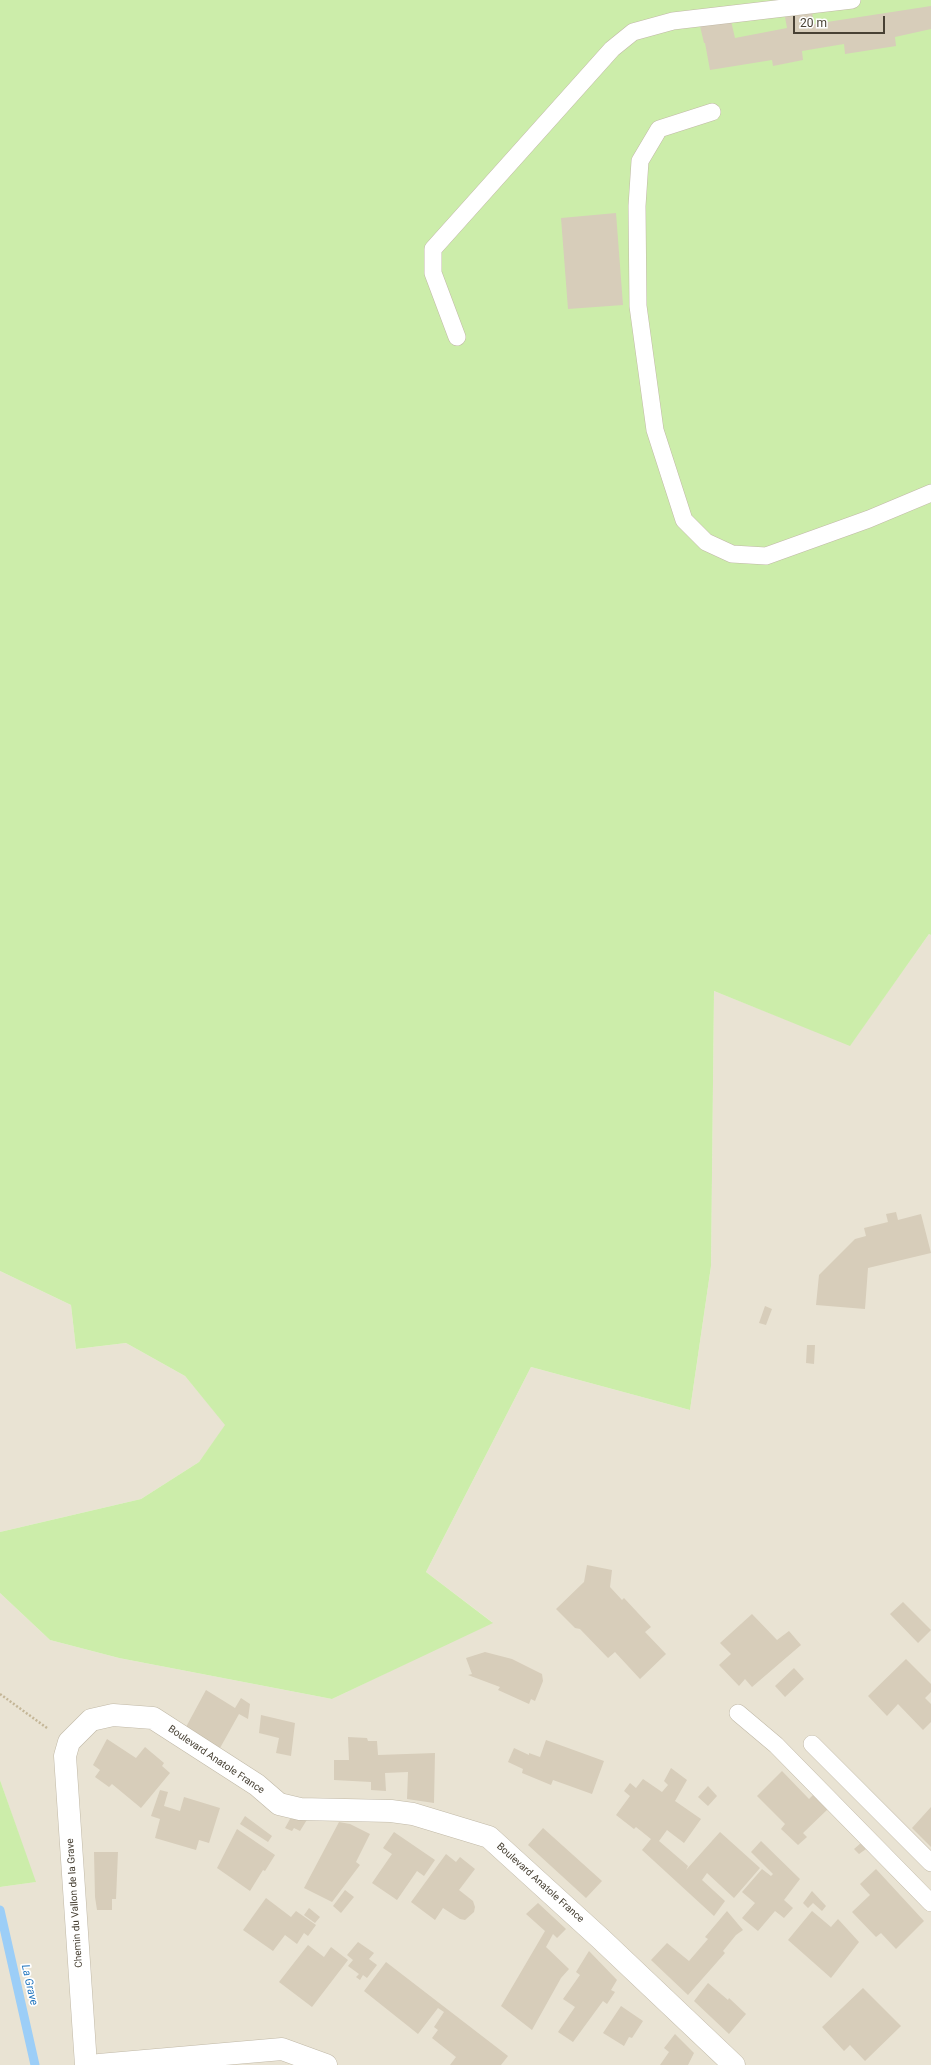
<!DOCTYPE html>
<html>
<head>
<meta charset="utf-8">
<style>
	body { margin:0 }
	#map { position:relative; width:931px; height:2065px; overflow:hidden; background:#f4f1e5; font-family:Roboto,sans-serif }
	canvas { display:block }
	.scale { position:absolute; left:793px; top:16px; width:92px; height:18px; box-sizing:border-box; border:2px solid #484134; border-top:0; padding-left:5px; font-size:12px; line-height:14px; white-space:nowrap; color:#484134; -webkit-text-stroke:3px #fff; paint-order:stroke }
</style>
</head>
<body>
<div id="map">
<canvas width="931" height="2065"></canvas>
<div class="scale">20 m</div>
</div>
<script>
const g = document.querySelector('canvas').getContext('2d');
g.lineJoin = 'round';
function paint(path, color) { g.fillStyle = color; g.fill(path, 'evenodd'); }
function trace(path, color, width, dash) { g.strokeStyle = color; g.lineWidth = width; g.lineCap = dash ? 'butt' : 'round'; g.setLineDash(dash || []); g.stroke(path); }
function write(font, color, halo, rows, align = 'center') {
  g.font = font + ' Roboto,sans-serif'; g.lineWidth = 3.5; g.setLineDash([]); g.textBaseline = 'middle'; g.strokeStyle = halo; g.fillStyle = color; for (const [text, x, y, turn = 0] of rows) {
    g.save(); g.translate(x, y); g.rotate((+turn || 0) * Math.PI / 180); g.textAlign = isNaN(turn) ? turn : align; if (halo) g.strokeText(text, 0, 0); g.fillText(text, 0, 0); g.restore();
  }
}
const residential = new Path2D(`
	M929,934L931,935V2065H0V1887L35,1882L0,1780V1593L50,1640L119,1658L332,1699L492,1622L426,1572L531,1367L690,1410L711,1266L714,991L850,1045Z
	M0,1271L71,1305L76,1349L126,1343L185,1376L226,1425L199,1462L141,1499L0,1532Z`);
const green = new Path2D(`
	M0,0H931V935L929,934L850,1046L714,991L711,1266L690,1410L531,1367L426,1572L493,1623L332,1699L119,1658L50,1640L0,1593V1532L141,1499L199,1462L225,1425L185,1376L126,1343L76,1349L71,1305L0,1271Z
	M0,1780L36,1882L0,1887Z`);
const stream = new Path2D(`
	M0,1910L35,2065`);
const building = new Path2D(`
	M931,6V29L895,37L896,46L845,54L844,44L802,51L803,60L773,66L772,60L710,70L705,43H704L700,26L731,21L735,38L787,28L785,17L812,12L814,24Z
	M616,213L623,305L568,309L561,218Z
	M896,1212L898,1220L921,1214L931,1253L868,1268L865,1309L816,1305L819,1275L855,1239L866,1236L864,1228L888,1222L886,1214Z
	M765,1306L772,1309L766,1325L759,1323Z
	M807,1345H815L814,1364L806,1363Z
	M587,1565L612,1570L610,1587L622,1600L624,1598L651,1627L645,1632L666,1654L640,1679L615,1652L608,1658L580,1629L575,1628L556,1609L584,1582Z
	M903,1602L931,1630L918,1643L890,1614Z
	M752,1614L777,1640L789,1631L801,1645L752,1687L745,1679L739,1686L719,1665L731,1654L720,1643Z
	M485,1652L512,1659L542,1674L543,1681L535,1701L531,1699L529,1704L498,1690L500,1687L468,1675L472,1674L466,1658Z
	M906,1659L931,1684V1692L925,1698L931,1704V1722L923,1730L898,1704L887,1716L868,1696Z
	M794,1668L804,1679L785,1697L775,1686Z
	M206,1690L235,1708L241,1698L250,1704L248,1719L239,1714L220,1748L186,1727Z
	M261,1715L295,1723L291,1756L276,1753L279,1738L259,1733Z
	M348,1737L367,1738L368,1741H377L378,1755L435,1753L434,1803L407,1799L408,1772L385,1773L386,1791L371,1790V1782L334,1780V1760H349Z
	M107,1739L136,1758L145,1747L164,1763L162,1766L170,1773L141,1808L112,1784L109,1787L95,1777L100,1770L93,1765Z
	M546,1740L604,1761L592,1794L553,1780L551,1785L522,1773L523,1769L508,1762L514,1748L529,1755V1753L540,1757Z
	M671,1768L687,1780L675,1801L701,1819L684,1843L667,1830L659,1841L688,1866L686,1870L720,1832L760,1868L734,1898L707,1873L702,1880L725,1901L714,1916L642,1850L651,1839L636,1827L634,1829L616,1815L630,1796L624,1791L630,1783L636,1788L643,1779L662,1792L668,1785L664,1781Z
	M782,1771L809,1799L814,1794L829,1808L803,1833L807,1837L798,1845L781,1829L785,1824L757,1796Z
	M708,1786L717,1796L708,1806L698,1797Z
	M160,1790L168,1792L164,1806L180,1811L184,1797L220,1808L209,1843L199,1840L196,1850L155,1838L160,1819L151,1816Z
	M931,1807V1847L912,1828Z
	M245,1816L272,1836L268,1842L240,1824Z
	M308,1818L300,1831L294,1828L292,1831L285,1828L290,1819Z
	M339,1822L350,1824L370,1834L356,1862L360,1865L332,1902L304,1888Z
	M543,1828L602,1881L586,1898L528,1845Z
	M237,1829L275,1855L265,1871L263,1870L250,1891L217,1868Z
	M394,1832L435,1860L424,1876L417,1871L397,1900L372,1883L392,1854L383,1848Z
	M761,1841L800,1879L784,1900L793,1908L784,1918L775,1911L758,1931L742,1918L755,1903L742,1892L762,1869L771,1876L773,1874L751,1852Z
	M861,1843L866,1849L859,1854L854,1849Z
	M94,1852H118L116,1899H112V1910H97L95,1897Z
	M446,1854L456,1862L460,1857L475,1869L459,1890L473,1901L475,1907L474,1912L465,1920L460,1919L443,1908L435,1920L411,1902Z
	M876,1869L924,1921L896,1949L881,1933L876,1937L852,1912L870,1895L860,1884Z
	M345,1890L354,1897L341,1913L333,1906Z
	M812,1891L826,1906L822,1911L813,1903L808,1908L803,1903Z
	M266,1898L291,1917L296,1911L316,1925L308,1936L304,1933L297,1944L285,1935L273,1951L243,1930Z
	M538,1903L566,1929L557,1938L553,1934L546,1947L569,1969L561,1978L532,2030L501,2006L545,1931L526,1914Z
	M309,1908L320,1917L315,1923L304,1915Z
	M727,1911L743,1930L736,1935L723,1951L725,1953L688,1995L651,1960L667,1943L689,1961L708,1939L705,1937Z
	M812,1911L831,1927L838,1919L859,1942L831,1978L788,1940Z
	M358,1942L374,1953L369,1959L377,1965L367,1978L363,1975L360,1980L356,1977L359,1974L348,1966L353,1960L347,1955Z
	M308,1945L324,1957L331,1947L348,1960L312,2007L279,1982Z
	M589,1951L617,1980L611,1990L615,1992L607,2004L603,2001L573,2042L558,2032L575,2007L563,1999L580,1975L576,1972Z
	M386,1962L508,2056L501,2065H450L456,2057L432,2038L438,2030L434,2027L444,2012L438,2008L418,2034L364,1991Z
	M708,1983L728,2000L729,1998L746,2014L729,2034L694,2001Z
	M863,1988L901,2026L865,2061L850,2045L844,2051L822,2027Z
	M621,2006L643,2021L632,2038L629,2037L624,2046L603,2033Z
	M675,2034L694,2053L688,2065H660L669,2052L664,2048Z`);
const path = new Path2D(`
	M0,1694L47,1728`);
const lane = new Path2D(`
	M712,112L659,129L640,161L637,206L638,306L655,430L684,520L706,542L732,554L766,556L869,519L931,493
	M457,337L433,273V249L612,49L633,32L673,21L852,0
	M738,1713L776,1745L931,1903
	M812,1744L931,1863`);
const street = new Path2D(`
	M86,2065L65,1756L69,1742L91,1720L113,1715L153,1718L257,1785L279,1804L300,1809L391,1811L413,1814L489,1837L601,1939L734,2065
	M99,2065L282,2049L326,2065`);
const streetNames = [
	["Boulevard Anatole France",216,1760,34],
	["Boulevard Anatole France",540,1883,42],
	["Chemin du Vallon de la Grave",75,1903,-94]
];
const waterNames = [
	["La Grave",29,1985,77]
];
paint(residential, '#e9e3d3');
paint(green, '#ccedaa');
trace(stream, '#9ccef7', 9);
paint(building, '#d7cdba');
trace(lane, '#c1b9a7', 18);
trace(street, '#c1b9a7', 23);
trace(path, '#c4b697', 2.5, [2, 2]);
trace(lane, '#fff', 17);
trace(street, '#fff', 22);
write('10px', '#484134', '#fff', streetNames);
write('italic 11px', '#2276bf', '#fff', waterNames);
</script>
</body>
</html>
